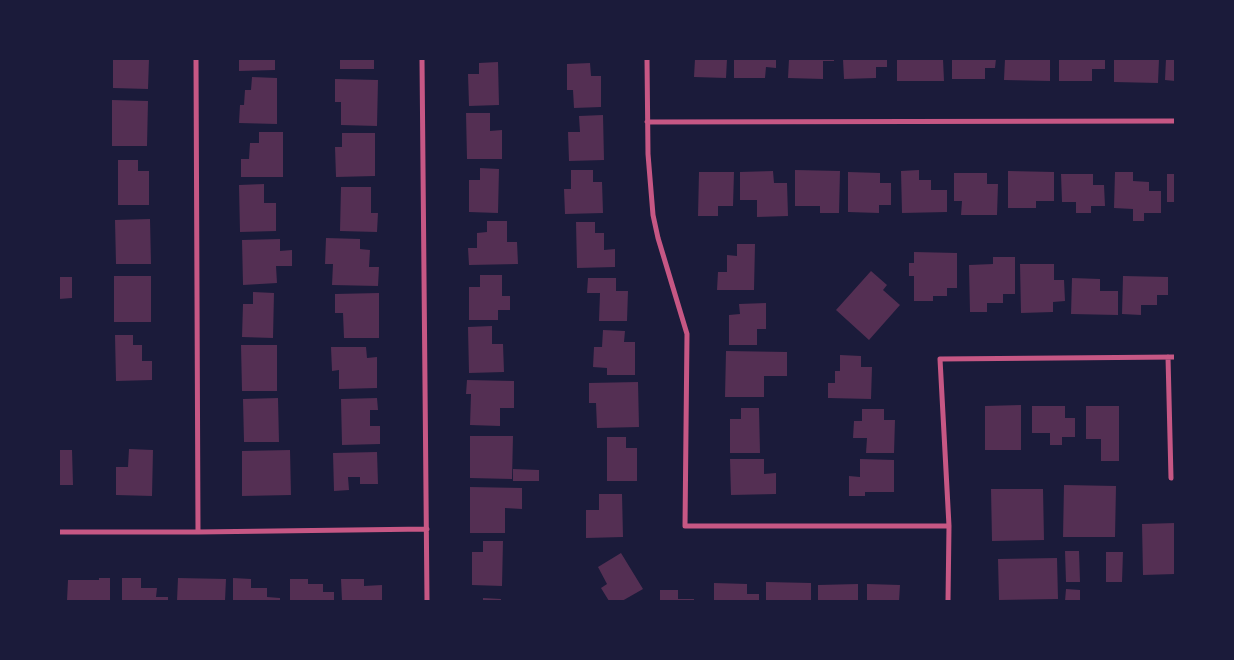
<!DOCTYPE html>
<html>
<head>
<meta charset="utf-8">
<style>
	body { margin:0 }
	#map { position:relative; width:1234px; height:660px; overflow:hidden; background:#1b1b3a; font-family:"Playfair Display",serif }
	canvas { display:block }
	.frame { position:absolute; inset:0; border:60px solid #1b1b3a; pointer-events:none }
</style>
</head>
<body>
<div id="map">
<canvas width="1234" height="660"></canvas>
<div class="frame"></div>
</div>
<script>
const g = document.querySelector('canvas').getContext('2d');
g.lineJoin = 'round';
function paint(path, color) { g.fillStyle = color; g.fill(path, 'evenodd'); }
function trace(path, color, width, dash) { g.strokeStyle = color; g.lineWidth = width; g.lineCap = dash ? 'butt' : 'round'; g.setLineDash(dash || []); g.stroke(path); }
const building = new Path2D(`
	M113,59H149L148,89L113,88Z
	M239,59H275V70L239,71Z
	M340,59H374V69H340Z
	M695,59H727L726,78L694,77Z
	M734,59H776V68L766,67L765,78H734Z
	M789,59H834V61H823V79L788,78Z
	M843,59H887V67H876V78L844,79Z
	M897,59H943L944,81H897Z
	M952,59H996L995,68H985V79H952Z
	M1005,59H1050V81L1004,80Z
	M1059,59H1105V69H1092V81H1059Z
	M1114,59H1159L1158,83L1114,82Z
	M1166,59H1175V81L1165,80Z
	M498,62L499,105L469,106L468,74H479V63Z
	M590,63L591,76H601V107L574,108L573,90H567V64Z
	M252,77L277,78V124L239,123L240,105H244L245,90H251Z
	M335,79L378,80L377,126L341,125V102H335Z
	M112,100L148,101L147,146H112Z
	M466,113H490V131L502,130V159H467Z
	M603,115L604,160L569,161L568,132H580L579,116Z
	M259,132H283V177H241V159H249L250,143H259Z
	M342,133H375V176L336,177L335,147H342Z
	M118,160H138V171H149V205H118Z
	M480,168L499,169L498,213L469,212V180H480Z
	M571,170H593V182H602L603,213L565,214L564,189H571Z
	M795,170L840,171L839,213H820V206H795Z
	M919,170V180H931V190H947V212L902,213L901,171Z
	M773,171L774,183H787L788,216L757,217V200H740V172Z
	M1008,171L1054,172V201H1036V208H1008Z
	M699,172H734L733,206H718V216H698Z
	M848,172L880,173V183H891V205H879V213L848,212Z
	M1115,172H1133V181L1149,182V191H1161V213H1144V221H1133V209L1114,208Z
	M954,173H987V184H998L997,215H961L962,201H954Z
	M1061,174H1093V185H1104L1105,206H1091V213H1076V202H1062Z
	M1167,174H1175V202H1167Z
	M264,184V203H276V231L240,232L239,185Z
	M341,187H371V213H378L377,232L340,231Z
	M150,219L151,264H116L115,220Z
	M487,221H507V242H517L518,264L469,265L468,248H477V233L487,232Z
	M576,222H595V233H604V250L615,249V267L577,268Z
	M326,238L360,239V249L370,250L369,267H379L378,286L332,285L333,264H325Z
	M280,239V251L292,250V266H276L277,283L243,285L242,240Z
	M737,244H755L754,290H717L718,272H727V255L737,256Z
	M914,252L957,253V288H947V296H933V301H914V276H909V263H914Z
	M993,257H1015V294H1003V303H987V312H970L969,265L993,264Z
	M1020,264H1054V280H1064L1065,301L1053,302V312L1021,313Z
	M871,271L887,285L883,290L900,305L869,340L836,310Z
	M480,275H502V296H510V310H498V320H469V287H480Z
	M114,276H151V322H114Z
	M1123,276L1168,277V295H1157V305H1141V315L1122,314Z
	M59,277H72V298L59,299Z
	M588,278H616V291H628L627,321H599L600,293H587Z
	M1072,278L1100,279V291H1118V315L1071,314Z
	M253,292L274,293L273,338L242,337L243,304H253Z
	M379,293V338H344L343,313H335V294Z
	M766,303V329H757V345H729V315L740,314L739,304Z
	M492,326V344H503L504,372L469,373L468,327Z
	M603,330L625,331L624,342H635V375H607V368L593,367L594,347H602Z
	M115,335H133V345H142V361H152V380L116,381Z
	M241,345H277V391H242Z
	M331,347H366L367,358L377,357V388L339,389V370L332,371Z
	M726,351L787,352V376H764V397H725Z
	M840,355L861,356V367H872L871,399L828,398V383H835V371H840Z
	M467,380L514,381V408H500V426L470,425L471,394H466Z
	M638,382L639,427L597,428L596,403H589V383Z
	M278,398L279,442H244L243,399Z
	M377,398L378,410H370V426H380V444L342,445L341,399Z
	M1021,405V450H985V406Z
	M1032,406H1065V418H1075V437H1062V445H1050V433H1032Z
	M1086,406H1119V461H1101V439H1086Z
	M741,408H759L760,453H730V419H741Z
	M862,409H884V420H895L894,453H866L867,438H853L854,421H862Z
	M470,436H513L512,479L470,478Z
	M607,437H626V448H637V481H607Z
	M129,449L153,450L152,496L116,495V467H128Z
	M59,450H72L73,485H59Z
	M290,450L291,495L242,496V451Z
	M377,452L378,484H360V477H348L349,490L334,491L333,453Z
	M730,459H764V474L776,473V494L731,495Z
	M860,459L894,460V492H865V496H849V476L860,477Z
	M513,469L539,470V481H513Z
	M1064,485L1116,486L1115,537H1063Z
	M470,487L522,488V509L505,508V533H470Z
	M991,489H1043L1044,540L992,541Z
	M599,494H622L623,537L586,538V510H599Z
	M1175,523V574L1143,575L1142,524Z
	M483,541H503L502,586L472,585V552H483Z
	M1065,551H1079L1080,582H1066Z
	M1106,552H1123L1122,582H1106Z
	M621,553L643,589L622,601H609L601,588L607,584L598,567Z
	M1057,558L1058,599L999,600L998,559Z
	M99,578H110V601H67L68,580H99Z
	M122,578H141V588H157L156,597H168V601H122Z
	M178,578L226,579L225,601H177Z
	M233,578L251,579V588H267V597L280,598V601H233Z
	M290,579H308V584H323V592H334V601H290Z
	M341,579H364V586L382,585V601H342Z
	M766,582L811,583V601H766Z
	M714,583L747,584V594H759V601H714Z
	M858,584V601H818V585Z
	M867,584L900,585L899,601H867Z
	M1066,589L1080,590V601H1065Z
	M660,590H678V599H694V601H660Z
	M483,598L501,599V601H483Z`);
const minor = new Path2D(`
	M196,59L198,532
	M422,59L427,601
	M647,59L648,154L653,215L658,238L687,334L685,526H949
	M647,122L1175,121
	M1168,357L1171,478
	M59,532H198L427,529
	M948,601L949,526L940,359L1175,357`);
paint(building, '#542f53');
trace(minor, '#c65784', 5);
</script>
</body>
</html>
